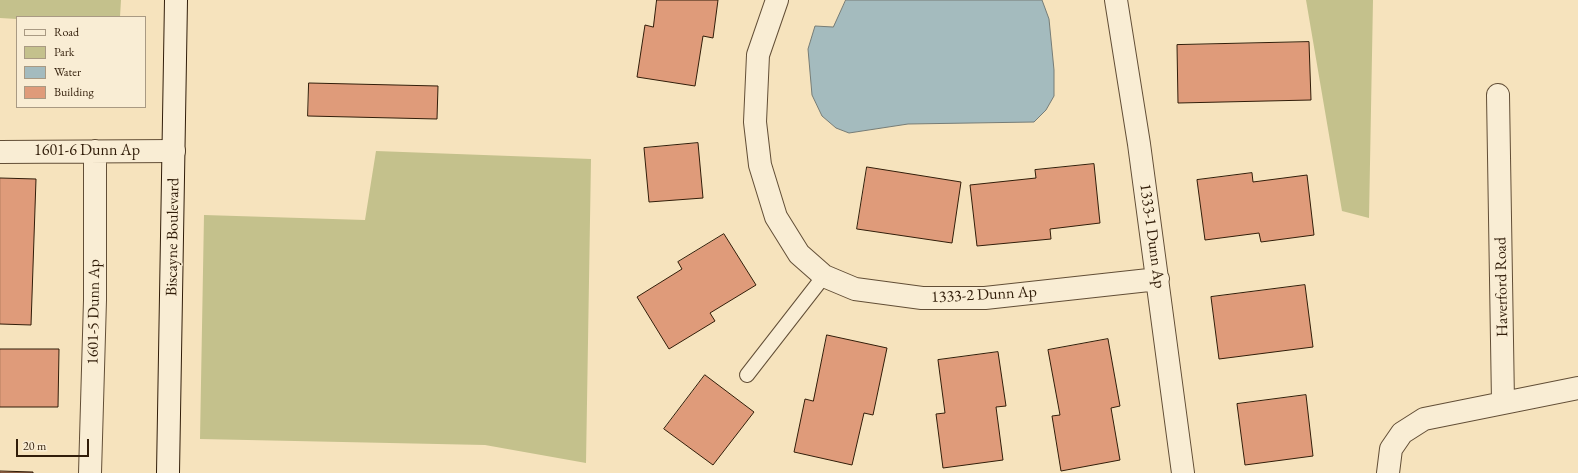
<!DOCTYPE html>
<html>
<head>
<meta charset="utf-8">
<style>
	body { margin:0 }
	#map { position:relative; width:1578px; height:473px; overflow:hidden; background:#f6e3bd; font-family:"EB Garamond",serif }
	canvas { display:block }
	.legend { position:absolute; left:16px; top:16px; width:130px; height:92px; box-sizing:border-box; background:#f9edd4; border:1px solid #a99a83; margin:0; padding:5px 7px; list-style:none; font-size:12px; color:#311d09 }
	.legend li { display:flex; align-items:center; gap:8px; height:20px }
	.legend b { width:20px; border:1px solid #a99a83 }
	.scale { position:absolute; left:16px; top:439px; width:73px; height:18px; box-sizing:border-box; border:2px solid #311d09; border-top:0; padding-left:5px; font-size:12px; line-height:14px; white-space:nowrap; color:#311d09; -webkit-text-stroke:3px #f9edd4; paint-order:stroke }
</style>
</head>
<body>
<div id="map">
<canvas width="1578" height="473"></canvas>
<ul class="legend">
<li><b style="height:5px;background:#f9edd4"></b>Road</li>
<li><b style="height:11px;background:#c4c18c"></b>Park</li>
<li><b style="height:11px;background:#a4bbbe"></b>Water</li>
<li><b style="height:11px;background:#df9b7a"></b>Building</li>
</ul>
<div class="scale">20 m</div>
</div>
<script>
const g = document.querySelector('canvas').getContext('2d');
g.lineJoin = 'round';
function paint(path, color) { g.fillStyle = color; g.fill(path, 'evenodd'); }
function trace(path, color, width, dash) { g.strokeStyle = color; g.lineWidth = width; g.lineCap = dash ? 'butt' : 'round'; g.setLineDash(dash || []); g.stroke(path); }
function write(font, color, halo, rows, align = 'center') {
  g.font = font + ' "EB Garamond",serif'; g.lineWidth = 3; g.setLineDash([]); g.textBaseline = 'middle'; g.strokeStyle = halo; g.fillStyle = color; for (const [text, x, y, turn = 0] of rows) {
    g.save(); g.translate(x, y); g.rotate((+turn || 0) * Math.PI / 180); g.textAlign = isNaN(turn) ? turn : align; if (halo) g.strokeText(text, 0, 0); g.fillText(text, 0, 0); g.restore();
  }
}
const green = new Path2D(`
	M0,0H121L120,17H17V19L0,18Z
	M1306,0H1373L1369,218L1342,211Z
	M376,151L591,159L586,463L485,445L200,439L204,215L365,220Z`);
const water = new Path2D(`
	M846,0H1042L1049,19L1054,70V96L1046,110L1034,122L908,124L849,133L836,128L822,116L812,95L808,49L815,26L833,27Z`);
const building = new Path2D(`
	M657,0H718L713,38L703,36L695,86L637,77L645,25L653,27Z
	M1309,42L1311,100L1178,103L1177,45Z
	M309,83L438,86L437,119L308,116Z
	M698,143L703,198L649,202L644,148Z
	M1094,164L1100,223L1050,229L1051,239L977,246L970,185L1036,178L1035,170Z
	M867,167L961,182L952,243L857,229Z
	M1252,173L1253,182L1307,175L1314,235L1261,242L1259,233L1205,240L1197,180Z
	M0,178L36,179L31,325L0,324Z
	M724,234L756,285L710,313L715,321L669,349L637,297L682,269L678,262Z
	M1305,285L1313,347L1219,359L1211,297Z
	M827,335L887,348L873,415L864,413L852,465L794,452L805,399L813,401Z
	M1108,339L1120,406L1111,408L1120,460L1061,471L1052,416L1060,415L1048,350Z
	M0,349H59L58,407H0Z
	M998,352L1006,406L996,407L1003,460L943,468L936,414L945,413L938,360Z
	M705,375L754,412L713,465L664,429Z
	M1306,395L1313,456L1245,465L1237,404Z
	M0,471L33,472V473H0Z`);
const lane = new Path2D(`
	M747,375L824,276`);
const street = new Path2D(`
	M777,0L758,55L755,122L760,165L776,217L799,254L824,276L855,289L922,298H985L1158,279
	M1116,0L1139,144L1183,473
	M1498,95L1503,402
	M0,152L174,151
	M90,473L95,300V151
	M1388,473L1391,449L1402,433L1424,419L1578,388`);
const secondary = new Path2D(`
	M168,473L176,0`);
const streetNames = [
	["1601-6 Dunn Ap",87,151],
	["1333-1 Dunn Ap",1152,236,82],
	["Biscayne Boulevard",173,237,-89],
	["Haverford Road",1502,287,-91],
	["1333-2 Dunn Ap",984,295,-3],
	["1601-5 Dunn Ap",94,312,-89]
];
paint(green, '#c4c18c');
paint(water, '#a4bbbe');
trace(water, '#767c76', 1);
paint(building, '#df9b7a');
trace(building, '#311d09', 1);
trace(lane, '#624e36', 16);
trace(street, '#624e36', 24);
trace(secondary, '#311d09', 24);
trace(lane, '#f9edd4', 14);
trace(street, '#f9edd4', 22);
trace(secondary, '#f9edd4', 22);
write('16px', '#311d09', '#f9edd4', streetNames);
</script>
</body>
</html>
